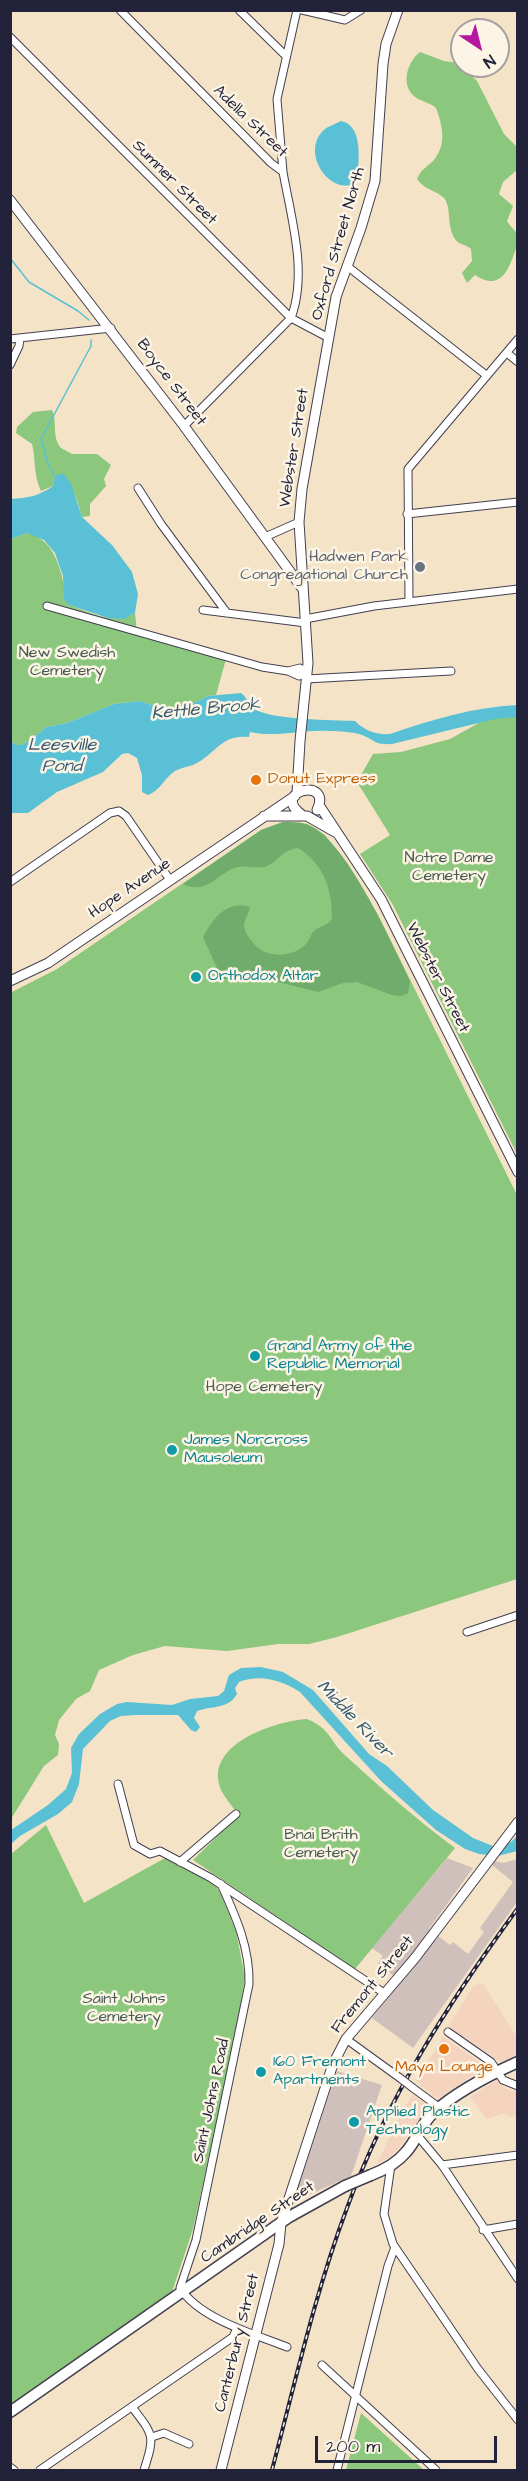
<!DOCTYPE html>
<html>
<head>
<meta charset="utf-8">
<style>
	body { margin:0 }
	#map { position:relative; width:528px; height:2481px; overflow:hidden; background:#f4e3c6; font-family:"Architects Daughter",sans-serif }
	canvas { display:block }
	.frame { position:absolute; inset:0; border:12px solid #22223b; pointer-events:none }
	.north { position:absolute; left:450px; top:18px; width:60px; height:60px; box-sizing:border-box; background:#fcf5e5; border:2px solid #a5a1a1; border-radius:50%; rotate:145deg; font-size:16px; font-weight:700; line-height:24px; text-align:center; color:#22223b }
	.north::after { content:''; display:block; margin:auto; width:21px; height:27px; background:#b5179e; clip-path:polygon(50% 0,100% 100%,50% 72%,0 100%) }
	.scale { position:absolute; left:315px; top:2436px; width:182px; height:27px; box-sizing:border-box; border:3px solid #22223b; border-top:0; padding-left:8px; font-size:18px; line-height:21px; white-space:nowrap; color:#22223b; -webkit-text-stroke:4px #fcf5e5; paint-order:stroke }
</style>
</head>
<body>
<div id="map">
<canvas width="528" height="2481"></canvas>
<div class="frame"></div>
<div class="north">N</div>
<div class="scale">200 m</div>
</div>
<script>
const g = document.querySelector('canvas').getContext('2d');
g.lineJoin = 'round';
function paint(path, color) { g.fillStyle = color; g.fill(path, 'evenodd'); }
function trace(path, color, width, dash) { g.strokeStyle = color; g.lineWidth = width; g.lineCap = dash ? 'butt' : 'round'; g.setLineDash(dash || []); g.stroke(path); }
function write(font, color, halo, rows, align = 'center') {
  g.font = font + ' "Architects Daughter",sans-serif'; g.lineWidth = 5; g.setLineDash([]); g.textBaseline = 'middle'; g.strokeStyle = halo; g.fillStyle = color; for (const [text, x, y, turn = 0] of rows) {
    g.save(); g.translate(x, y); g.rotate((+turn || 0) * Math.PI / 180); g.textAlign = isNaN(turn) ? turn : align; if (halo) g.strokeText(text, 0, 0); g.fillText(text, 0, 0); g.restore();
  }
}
const built = new Path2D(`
	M483,1984L517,2037V2055L501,2062L446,2030L474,1985Z
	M443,2037L486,2066L438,2099L416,2081Z
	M497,2080L504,2088L517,2092V2116L509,2117L505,2113L487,2119L470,2097Z
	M413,2095L428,2106L398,2149L391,2156L377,2164L402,2110Z`);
const industrial = new Path2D(`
	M447,1858L473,1868L429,1929L450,1945L453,1942L468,1954L484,1932L480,1928L513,1882L492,1865L495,1861L503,1863L517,1859V1902L413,2048L372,2018L401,1982L378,1963L383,1956L372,1948Z
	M337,2071L382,2085L351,2176L306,2196L299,2192L298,2188Z`);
const green = new Path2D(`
	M420,52L444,61L459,63L477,81L504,134L517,147V170L503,182L499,194L513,206L507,221C509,226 516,230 518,236C519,241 516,249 514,254C507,275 497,290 475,275L467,283L462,273L472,261L471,249C466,244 459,245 455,239C446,225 452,208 444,198C436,190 426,191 417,179C421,169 426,168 433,161C447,145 443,127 436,108C430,102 420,102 414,96C400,84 408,61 420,52Z
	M52,410C58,422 51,436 61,448L72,454H97L111,465L104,479L106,486L90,504V516L82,517C76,496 75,489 55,478L53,486L41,491C33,474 36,460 32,444L16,433L17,427L33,412Z
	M27,533C60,541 61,578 69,605C90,612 115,626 135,613L137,633L226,659L216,695L208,696L174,713L140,701L114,704L67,723L46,727L32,739L21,745H16L11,740V539Z
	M517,716V1154L393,905L360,854L390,835L357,782L373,754L401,752L450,739L486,719Z
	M283,822L307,824L325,835L348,866L377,913L518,1197L517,1579L337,1637L309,1644H278L227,1651L165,1646L133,1655L99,1670L90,1691L76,1699L59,1720L55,1735L59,1744L58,1755L44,1766L11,1819L10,993L57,969L261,830Z
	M307,1719C333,1730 329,1742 347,1757C382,1789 417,1820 455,1848L355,1969L193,1860L238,1816C233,1805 221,1795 219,1784C209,1742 277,1721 307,1719Z
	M46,1825L84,1903L165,1858L215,1885L221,1894L236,1931L245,1978L235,2037L193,2229L172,2292L11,2405L10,1855Z
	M361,2413L424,2470H346Z`);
const forest = new Path2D(`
	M283,822C290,822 299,822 306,824C345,836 392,944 410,981L408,993L402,996L392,995L357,982L343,983L318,992L266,979H222L203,937C213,919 226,900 250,907C249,913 245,919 244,924C244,933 250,939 255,945C267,959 294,957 306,944C309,941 310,936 313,932C319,926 327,926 332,919C332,889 324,864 298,848C281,851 283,856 271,864C261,871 249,865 238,867C220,870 208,896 183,884L261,830Z`);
const water = new Path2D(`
	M341,121C365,126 358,165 357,183C329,197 300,151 324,130C328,126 336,124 341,121Z
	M59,474H64L71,484L82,517L112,545L132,572L138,594L135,613L124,619L108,618L69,605L64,599L63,576L55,553L44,540L27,533L11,539V499C28,498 39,496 53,486L55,478Z
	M241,693C248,698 249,707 256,710C276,720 331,720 355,721C365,731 376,735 390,734C431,720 474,707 517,705V717L495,719L392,744C374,745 377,741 362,735C354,732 339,731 329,731C302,729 279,738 250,732L249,737C222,734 218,751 197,763C190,767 182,767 175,771C164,778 160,791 148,795L142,792V775L137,758L128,753L122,754L103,772L57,792L28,813H11L10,740L16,745H21L32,739L46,727L67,723L114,704L140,701L174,713L208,696Z
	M261,1667L283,1672L313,1690L369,1754L387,1766L433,1810L473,1838L493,1846L511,1842L518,1835L517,1851L498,1856L479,1854L465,1849L436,1830L381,1781L300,1692C281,1680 260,1674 239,1682L235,1688L237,1694C229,1709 211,1706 197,1711L194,1718L200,1727L196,1732L191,1730L178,1715H135L121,1716L110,1721L83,1749L79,1784L72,1802L58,1814L20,1836L11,1844V1830L48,1805L66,1789L72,1773L71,1748L79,1734L100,1714L117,1704L127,1702L172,1705L190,1699L218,1696L224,1691L229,1675L241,1668Z`);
const stream = new Path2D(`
	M10,258L29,282L78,311L89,320
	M55,478L48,463L41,439L91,346V340`);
const street = new Path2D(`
	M120,10L271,163L283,172C291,217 308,273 291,318L184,426
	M239,10L286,56
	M302,10L345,20L361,10
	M10,37L291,318L327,337
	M283,172L277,99L297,10
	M347,266L486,375
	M10,339L111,328
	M507,353L518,362
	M10,365L19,346L20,338
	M138,488L161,524L227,613
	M407,514L518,502
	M265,537L299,522
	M409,602L408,469L518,339
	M47,606L262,667L288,671L299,676L307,672
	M203,610L306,623
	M305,619L374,606L518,589
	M288,671L300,668L307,672
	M306,679L451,671
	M10,882L110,813L119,811L126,816L170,880
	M467,1632L518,1615
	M118,1784L134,1845L150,1854L160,1851L211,1878L384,1993
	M180,1862L236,1814
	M221,1884C236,1917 250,1948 249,1984L196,2240L180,2288C200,2319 254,2334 287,2347
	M448,2032L491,2062L503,2080L518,2086
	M346,2039L400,2078
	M413,2088L440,2108
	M417,2135L442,2165L518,2279
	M391,2165L384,2214L393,2244L478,2369L518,2420
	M442,2165L518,2155
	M483,2230L518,2224
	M322,2365L436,2470
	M132,2407C154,2436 155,2435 144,2470
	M152,2437L164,2433L189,2444
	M10,2467L14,2470
	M40,2470L233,2337L237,2328
	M337,2470L388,2266L395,2247`);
const secondary = new Path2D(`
	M10,200L184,426L302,588
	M297,793L300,741L308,663L299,522L302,489L336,297L361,228L375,181L383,64L386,44L398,10
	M319,805L381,899L518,1172
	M301,814C270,791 333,776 317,810
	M264,816H307L335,832
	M10,981L48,963L76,944L295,796
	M221,2470L279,2244L281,2223L333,2064L346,2039L415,1958L518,1822`);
const primary = new Path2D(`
	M371,2175C384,2170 397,2163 406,2152C417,2140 421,2124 433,2113C456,2092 489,2075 518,2062
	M10,2412L289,2217L345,2186`);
const rail = new Path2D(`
	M272,2470C295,2383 315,2293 347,2208C387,2098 449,2002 518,1908`);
const streetBridge = new Path2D(`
	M400,2078L413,2088`);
const primaryBridge = new Path2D(`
	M345,2186L371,2175`);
const markers = [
	[420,567,6,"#6b7280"],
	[256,780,6,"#e8710a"],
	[196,977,6,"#0f9aa8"],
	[255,1356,6,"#0f9aa8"],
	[172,1450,6,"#0f9aa8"],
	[444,2049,6,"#e8710a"],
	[261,2072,6,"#0f9aa8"],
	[354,2122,6,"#0f9aa8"]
];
const streetNames = [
	["Adella Street",250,122,44],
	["Sumner Street",174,183,45],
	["Oxford Street North",339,244,-74],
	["Boyce Street",171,383,53],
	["Webster Street",295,448,-81],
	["Hope Avenue",130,889,-34],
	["Webster Street",437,978,63],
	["Fremont Street",373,1985,-51],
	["Saint Johns Road",212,2101,-78],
	["Cambridge Street",258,2223,-34],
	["Canterbury Street",238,2343,-76]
];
const worshipNames = [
	["Hadwen Park",408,558],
	["Congregational Church",408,576]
];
const parkNames = [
	["New Swedish",67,654],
	["Cemetery",67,672],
	["Notre Dame",449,859],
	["Cemetery",449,877],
	["Hope Cemetery",264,1388],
	["Bnai Brith",321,1836],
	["Cemetery",321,1854],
	["Saint Johns",124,2000],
	["Cemetery",124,2018]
];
const foodNames = [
	["Donut Express",268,780],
	["Maya Lounge",444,2068,"center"]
];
const cultureNames = [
	["Orthodox Altar",208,977],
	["Grand Army of the",267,1347],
	["Republic Memorial",267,1365],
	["James Norcross",184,1441],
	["Mausoleum",184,1459],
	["160 Fremont",273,2063],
	["Apartments",273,2081],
	["Applied Plastic",366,2113],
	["Technology",366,2131]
];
const waterNames = [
	["Kettle Brook",206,710,-5],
	["Leesville",62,746],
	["Pond",62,767],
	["Middle River",354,1720,46]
];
paint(built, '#f4d4bf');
paint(industrial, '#d0c0bb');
paint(green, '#8bc77c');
paint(forest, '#70ac6c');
paint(water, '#59c0d6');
trace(stream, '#59c0d6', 1.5);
trace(street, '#423f50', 9);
trace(secondary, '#423f50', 11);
trace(primary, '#423f50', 13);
trace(street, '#fff', 7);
trace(secondary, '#fff', 9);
trace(primary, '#fff', 10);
trace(rail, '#22223b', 4);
trace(rail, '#fcf5e5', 1.5, [4.5]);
trace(streetBridge, '#423f50', 9, []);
trace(primaryBridge, '#423f50', 13, []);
trace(streetBridge, '#fff', 7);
trace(primaryBridge, '#fff', 10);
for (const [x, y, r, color] of markers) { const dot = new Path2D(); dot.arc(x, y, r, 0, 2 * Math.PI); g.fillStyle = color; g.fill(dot); trace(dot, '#fcf5e5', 2); }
write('16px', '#22223b', '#fcf5e5', streetNames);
write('16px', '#5b616d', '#fcf5e5', worshipNames, 'right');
write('16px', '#475c52', '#fcf5e5', parkNames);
write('16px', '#c56008', '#fcf5e5', foodNames, 'left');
write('16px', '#0d838f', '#fcf5e5', cultureNames, 'left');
write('italic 18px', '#355971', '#fcf5e5', waterNames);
</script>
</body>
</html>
